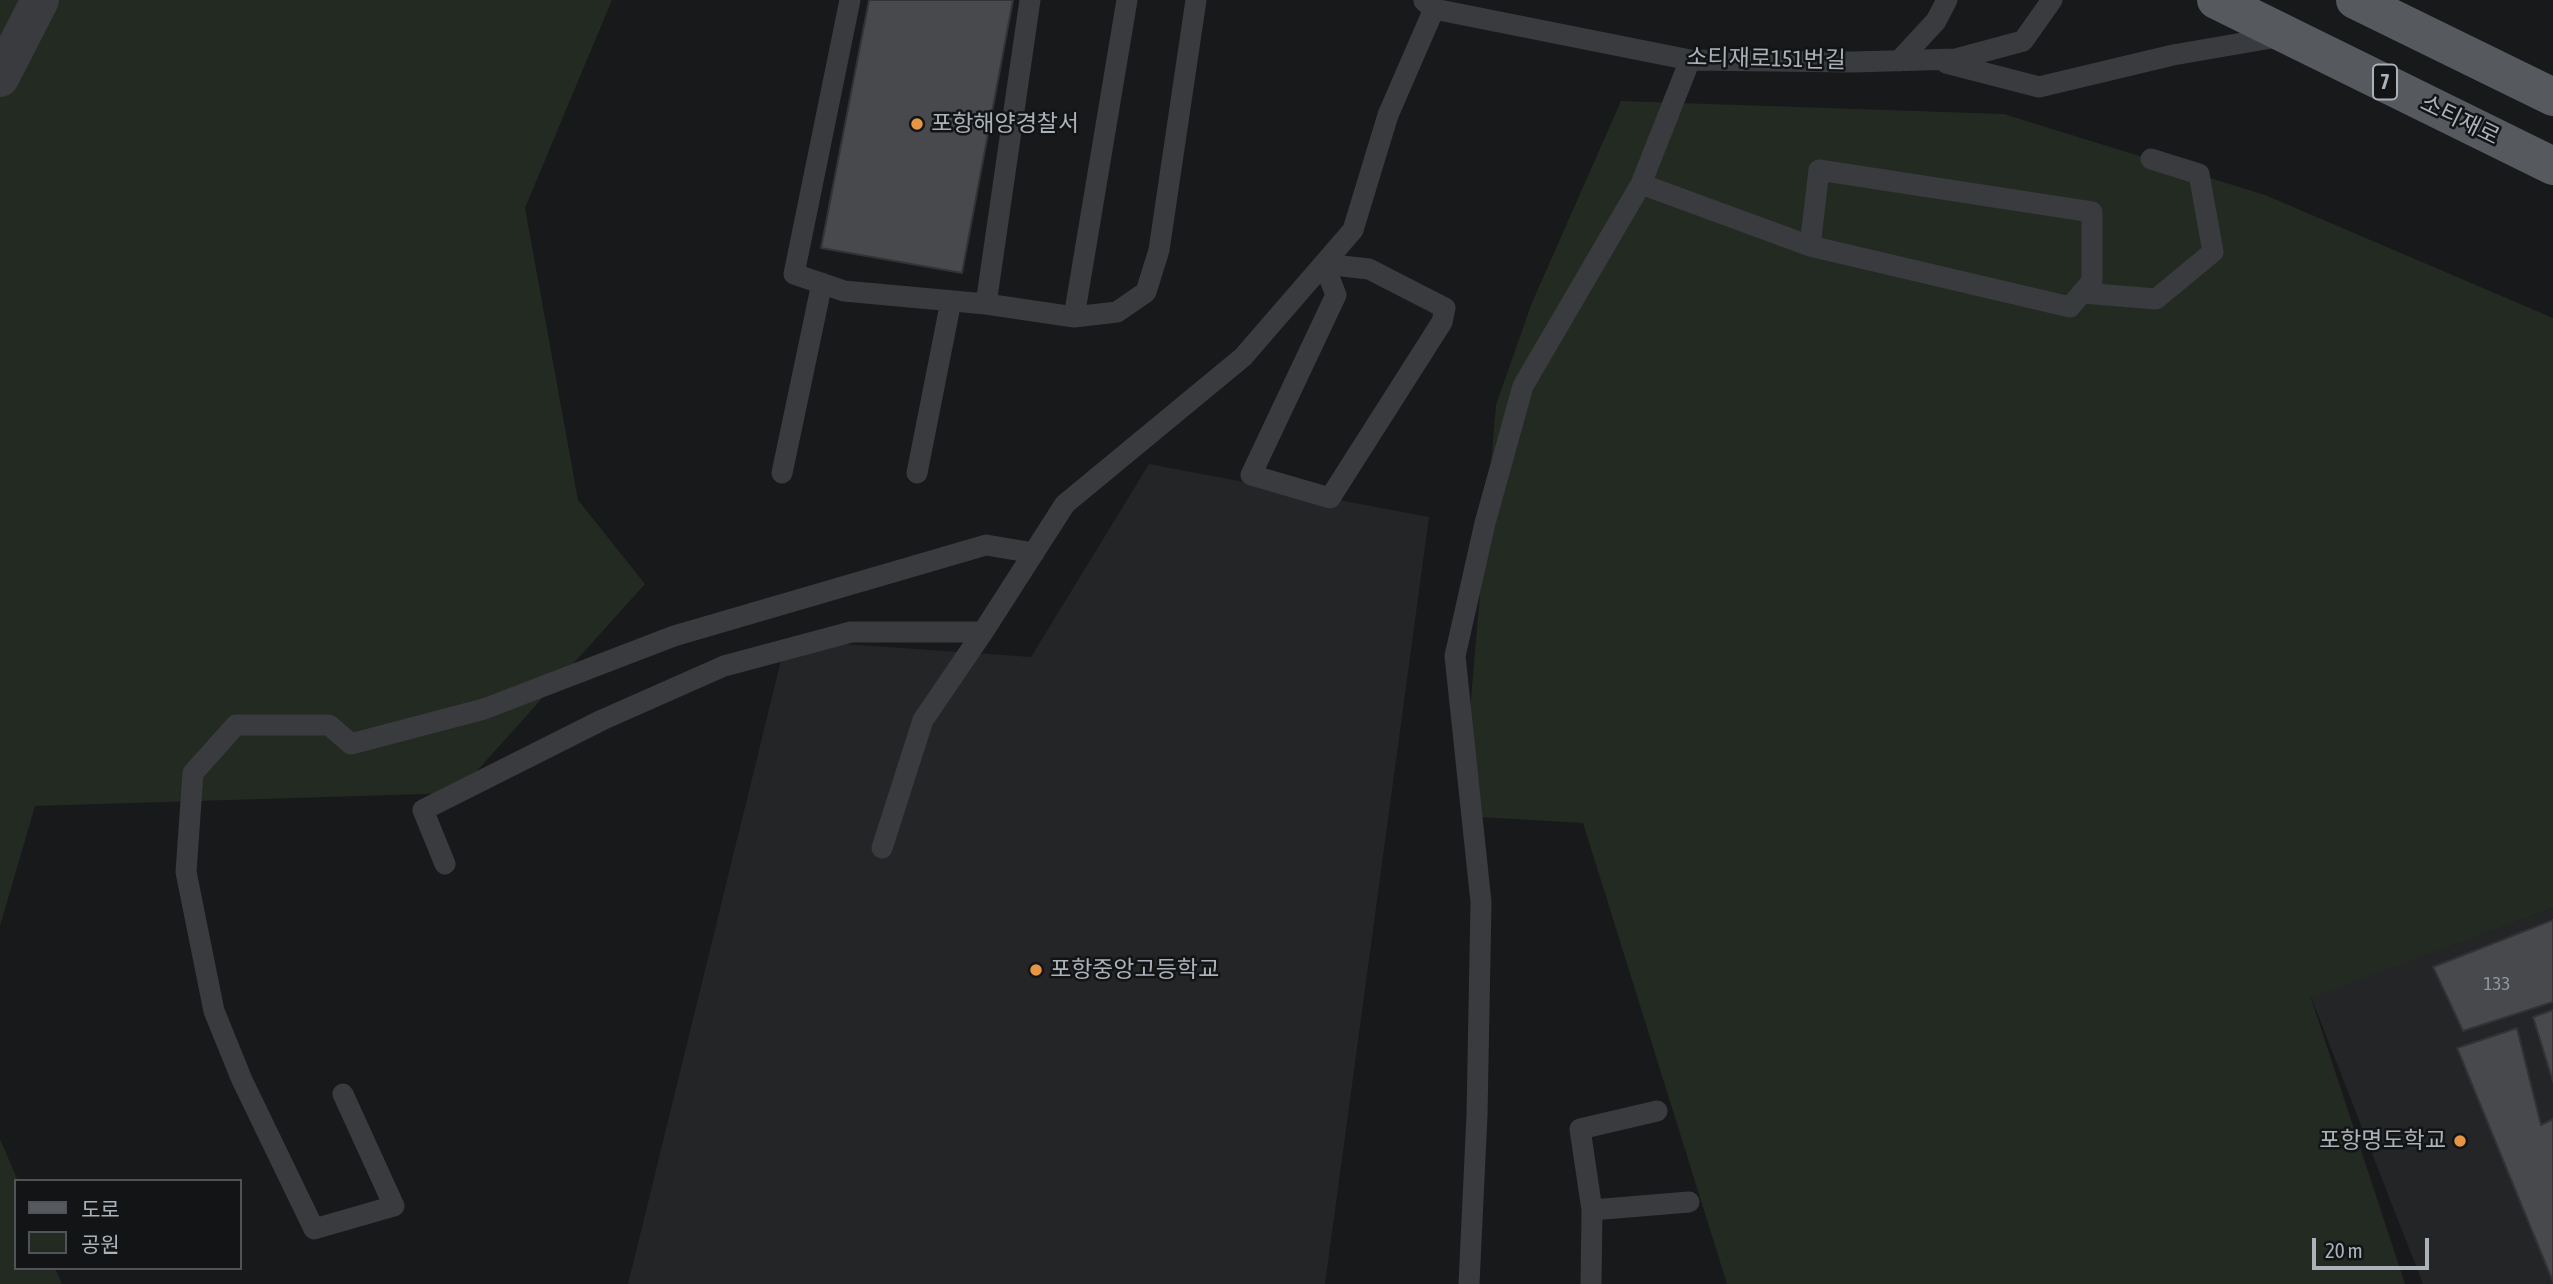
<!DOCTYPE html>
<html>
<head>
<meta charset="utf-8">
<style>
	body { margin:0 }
	#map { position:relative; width:2553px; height:1284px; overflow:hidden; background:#18191a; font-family:"Asap Condensed","Noto Sans KR",sans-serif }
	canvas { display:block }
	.legend { position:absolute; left:14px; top:1179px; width:228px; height:91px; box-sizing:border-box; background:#131415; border:2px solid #505357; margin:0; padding:9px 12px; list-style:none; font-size:21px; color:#abb2b9 }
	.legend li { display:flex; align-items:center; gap:14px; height:35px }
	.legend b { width:35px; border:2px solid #505357 }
	.scale { position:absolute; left:2312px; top:1238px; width:117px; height:32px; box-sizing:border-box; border:4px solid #abb2b9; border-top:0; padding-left:9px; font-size:21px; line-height:24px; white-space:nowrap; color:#abb2b9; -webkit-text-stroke:5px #131415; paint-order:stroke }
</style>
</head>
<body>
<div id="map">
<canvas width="2553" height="1284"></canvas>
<ul class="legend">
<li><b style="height:9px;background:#56595e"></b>도로</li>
<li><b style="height:19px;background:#232a22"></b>공원</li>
</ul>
<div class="scale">20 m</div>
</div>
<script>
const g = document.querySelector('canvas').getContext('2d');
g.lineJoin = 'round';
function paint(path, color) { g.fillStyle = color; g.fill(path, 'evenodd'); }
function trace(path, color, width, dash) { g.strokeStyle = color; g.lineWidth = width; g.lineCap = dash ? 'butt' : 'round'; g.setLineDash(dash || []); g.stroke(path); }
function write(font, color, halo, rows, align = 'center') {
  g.font = font + ' "Asap Condensed","Noto Sans KR",sans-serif'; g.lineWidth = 5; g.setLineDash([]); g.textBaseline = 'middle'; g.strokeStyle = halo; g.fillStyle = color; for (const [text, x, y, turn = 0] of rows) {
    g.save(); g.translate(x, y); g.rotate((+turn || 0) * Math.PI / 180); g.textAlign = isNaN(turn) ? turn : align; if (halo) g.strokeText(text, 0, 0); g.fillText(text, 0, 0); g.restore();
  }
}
const built = new Path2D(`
	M1149,464L1429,517L1325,1284H628L786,640L1031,657Z
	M2553,908V1284H2423L2311,997Z`);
const green = new Path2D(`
	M0,0H612L525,208L578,500L645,584L457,793L35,806L0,926Z
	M1621,101L2004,114L2265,195L2553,318V908L2311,998L2405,1284H1727L1583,823L1461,816L1496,405L1531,305Z
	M0,1139L18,1181H16V1268H55L62,1284H0Z`);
const building = new Path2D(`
	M869,0H1013L962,273L821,248Z
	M2553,920V1002L2463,1031L2433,967Z
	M2553,1010V1082L2533,1017Z
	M2517,1028L2541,1125L2553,1119V1282L2457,1048Z`);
const lane = new Path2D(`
	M850,0L794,274L844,291L986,304
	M1030,0L986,304L1074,317L1127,0
	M1424,1L1434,9L1690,60L1853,62L1956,59L2023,41L2052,0
	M1690,60L1641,184L1810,246L2070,307L2092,281V212L1819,170L1810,246
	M1899,61L1936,21L1947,0
	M1946,63L2039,87L2173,55L2283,36
	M1324,264L1369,269L1445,308L1442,322L1330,498L1251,475L1336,295Z
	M2083,293L2156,299L2213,252L2199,174L2151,159
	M1074,317L1117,312L1146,292L1159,250L1196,0
	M782,473L822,283
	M917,473L951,301
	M882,848L923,720L983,632L1065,504L1243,357L1353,230L1388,115L1434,9
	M445,864L423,810L602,720L724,666L851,632H983
	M343,1094L394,1206L314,1229L242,1080L214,1011L186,872L193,773L236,725H329L351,744L484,709L674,636L986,545L1034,553
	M1592,1210L1580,1129L1657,1111
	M1469,1284L1477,1115L1481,902L1455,656L1485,523L1523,386L1641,184
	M1591,1284L1592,1210L1689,1202`);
const street = new Path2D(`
	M0,78L40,0`);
const primary = new Path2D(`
	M2216,0L2553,166
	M2355,0L2553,97`);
const markers = [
	[917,124,7,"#e69544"],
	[1036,970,7,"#e69544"],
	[2460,1141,7,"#e69544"]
];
const numberNames = [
	["133",2497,984]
];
const shields = [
	[2385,82,24]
];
const shieldNames = [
	["7",2385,82]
];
const streetNames = [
	["소티재로151번길",1766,59,1],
	["소티재로",2460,120,26]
];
const poiNames = [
	["포항해양경찰서",931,124],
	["포항중앙고등학교",1050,970],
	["포항명도학교",2446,1141,"right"]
];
paint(built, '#242527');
paint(green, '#232a22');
paint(building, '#47494d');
trace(building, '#323336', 2);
trace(lane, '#393b3f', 21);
trace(street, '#393b3f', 38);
trace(primary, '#56595e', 38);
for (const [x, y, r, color] of markers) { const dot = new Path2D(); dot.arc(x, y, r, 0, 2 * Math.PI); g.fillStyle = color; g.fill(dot); trace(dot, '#131415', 2.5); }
write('19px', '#92989e', null, numberNames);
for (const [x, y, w] of shields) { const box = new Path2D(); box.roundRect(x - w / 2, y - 17.5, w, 35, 5); g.fillStyle = '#131415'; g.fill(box); trace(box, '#abb2b9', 2); }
write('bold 21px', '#abb2b9', null, shieldNames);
write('23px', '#abb2b9', '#131415', streetNames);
write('23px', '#abb2b9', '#131415', poiNames, 'left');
</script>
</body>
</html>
